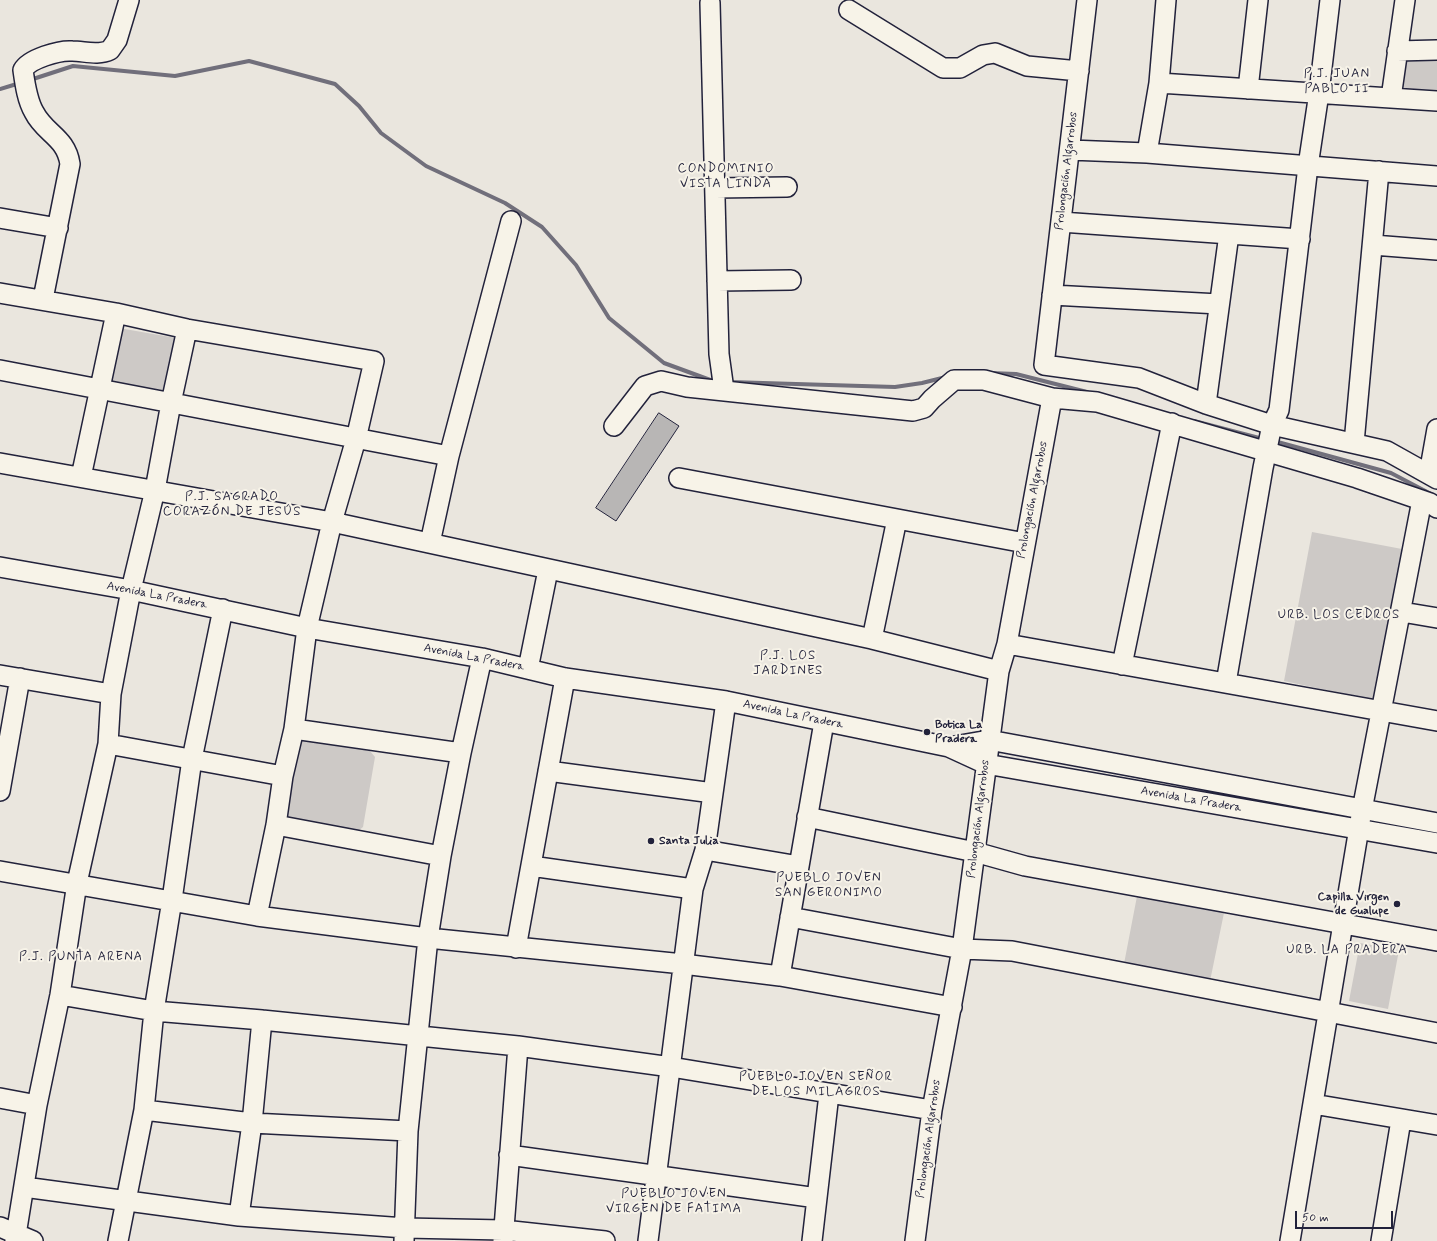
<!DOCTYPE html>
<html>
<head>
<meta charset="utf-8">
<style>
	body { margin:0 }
	#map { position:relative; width:1437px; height:1241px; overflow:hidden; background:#eae6de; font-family:Mynerve,sans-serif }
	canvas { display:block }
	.scale { position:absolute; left:1295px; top:1211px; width:98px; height:18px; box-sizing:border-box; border:2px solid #22223b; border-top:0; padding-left:5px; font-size:12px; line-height:14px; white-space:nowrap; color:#22223b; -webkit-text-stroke:3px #f7f3e8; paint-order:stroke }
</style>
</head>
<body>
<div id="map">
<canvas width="1437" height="1241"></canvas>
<div class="scale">50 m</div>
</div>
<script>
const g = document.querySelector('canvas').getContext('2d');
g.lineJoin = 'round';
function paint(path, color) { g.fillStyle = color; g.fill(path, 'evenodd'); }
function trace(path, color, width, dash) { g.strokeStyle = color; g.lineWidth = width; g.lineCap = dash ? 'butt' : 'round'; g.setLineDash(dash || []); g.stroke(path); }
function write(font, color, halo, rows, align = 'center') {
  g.font = font + ' Mynerve,sans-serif'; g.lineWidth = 4; g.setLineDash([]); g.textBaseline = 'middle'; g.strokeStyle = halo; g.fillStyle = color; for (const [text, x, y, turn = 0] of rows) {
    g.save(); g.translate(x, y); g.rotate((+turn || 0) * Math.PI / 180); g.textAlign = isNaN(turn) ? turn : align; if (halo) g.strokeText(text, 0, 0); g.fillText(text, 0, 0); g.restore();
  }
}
const green = new Path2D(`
	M1437,51V100L1395,98L1401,52Z
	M119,328L176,338L167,399L108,387Z
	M1312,532L1402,549L1373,700L1284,681Z
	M305,738L370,751L375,757L363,827L358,831L289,819L287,814L299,742Z
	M1138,891L1225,908L1209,986L1123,969Z
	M1360,943L1399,950L1388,1009L1349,1001Z`);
const stream = new Path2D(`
	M30,80L73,66L175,76L249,61L335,84L359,106L381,133L426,166L505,203L542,227L576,265L609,318L664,363L713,381
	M0,89L20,83
	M990,373L1016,374L1087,392
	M730,382L895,387L922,383L946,377
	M1194,421L1263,439
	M1274,441L1391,473L1431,494`);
const building = new Path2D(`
	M659,413L679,426L616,521L596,508Z`);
const minor = new Path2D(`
	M1087,0L1044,365L1139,378L1206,404L1272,425L1387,451L1437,479
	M710,3L719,354L724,390
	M849,10L943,68H960L983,55L995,53L1027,66L1079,71
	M1397,51L1437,50
	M1159,83L1437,101
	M1248,89L1258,0
	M1391,98L1405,0
	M1070,150L1147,153L1437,176
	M1147,153L1159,83L1166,0
	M715,188L787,187
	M0,218L58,228
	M1061,222L1300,239
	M1373,245L1437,250
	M717,281L791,280
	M0,293L116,313L187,329L374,361L356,439L332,522L307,628L294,729L283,776L276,825L257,916
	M1052,295L1219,304
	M43,299L70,164C66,137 45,134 34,112C27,100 25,84 23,70C29,59 59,50 72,51C84,51 98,56 110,50L117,40L129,0
	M0,370L449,456
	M1206,404L1229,234
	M614,426L645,386L661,381L687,387L913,411L924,408L932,399L954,380H984L1052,398L1097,402L1357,478L1430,503L1437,508
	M1354,443L1379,171
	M0,463L332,522L872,639L999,671
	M1429,474L1437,429
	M81,477L116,313
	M679,478L1025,543
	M430,543L449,456L511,221
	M0,567L131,590L307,628L482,658L565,678L726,701L949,747L986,764L1437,843
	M1402,612L1437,618
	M872,639L897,519
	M1007,644L1437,721
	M1122,665L1172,423
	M528,669L548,570
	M0,675L111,694
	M1226,683L1263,468L1272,425L1279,410L1308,166L1319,93L1330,0
	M294,729L461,753
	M108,744L283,776
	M949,747L989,740L1437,823
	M548,771L713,793
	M0,791L20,678
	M807,817L975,852L1025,866L1437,941
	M276,825L441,856
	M705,850L799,866
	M531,866L693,889
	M0,871L257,916L428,938L683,964L780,976L952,1007
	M790,917L962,949L1012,951L1437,1033
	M516,948L565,678
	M780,976L824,722
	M60,995L154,1011L262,1020L518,1046L671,1067L932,1110
	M0,1098L37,1105
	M1313,1104L1437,1125
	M144,1110L252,1123L408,1131
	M509,1155L817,1198
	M24,1187L239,1216L405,1228L503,1230L605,1241
	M239,1216L252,1123L262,1020
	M0,1227L33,1241
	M15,1241L37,1105L60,995L77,883L108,744L111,694L131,590L155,490L171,403L187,329
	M118,1241L144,1110L154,1011L172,900L192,759L223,609
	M404,1241L408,1131L428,938L441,856L461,753L482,658
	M503,1241L518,1046
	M648,1241L693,889L705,850L726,701
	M812,1241L829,1094
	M915,1241L932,1110L962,949L999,671L1007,644L1052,398
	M1290,1241L1362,810L1422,500
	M1381,1241L1401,1120`);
const markers = [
	[927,732,4,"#22223b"],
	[651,841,4,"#22223b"],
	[1397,904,4,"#22223b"]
];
const streetNames = [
	["Prolongación Algarrobos",1067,171,-83],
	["Prolongación Algarrobos",1033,500,-79],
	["Avenida La Pradera",157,596,11],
	["Avenida La Pradera",474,658,11],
	["Avenida La Pradera",793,715,12],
	["Avenida La Pradera",1191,800,10],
	["Prolongación Algarrobos",979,819,-83],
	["Prolongación Algarrobos",929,1139,-82]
];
const poiNames = [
	["Botica La",935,725],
	["Pradera",935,739],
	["Santa Julia",659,841],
	["Capilla Virgen",1389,897,"right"],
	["de Gualupe",1389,911,"right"]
];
const neighbourhoodNames = [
	["P.J. JUAN",1337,74],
	["PABLO II",1337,89],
	["CONDOMINIO",726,169],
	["VISTA LINDA",726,184],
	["P.J. SAGRADO",232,497],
	["CORAZÓN DE JESÚS",232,512],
	["URB. LOS CEDROS",1339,615],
	["P.J. LOS",788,656],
	["JARDINES",788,671],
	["PUEBLO JOVEN",829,878],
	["SAN GERONIMO",829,893],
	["URB. LA PRADERA",1347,950],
	["P.J. PUNTA ARENA",81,957],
	["PUEBLO JOVEN SEÑOR",816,1077],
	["DE LOS MILAGROS",816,1092],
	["PUEBLO JOVEN",674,1194],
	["VIRGEN DE FATIMA",674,1209]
];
paint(green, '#cdc9c6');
trace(stream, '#716f7b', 4);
paint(building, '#b8b6b5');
trace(building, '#22223b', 1);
trace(minor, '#22223b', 22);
trace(minor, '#f7f3e8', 19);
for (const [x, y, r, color] of markers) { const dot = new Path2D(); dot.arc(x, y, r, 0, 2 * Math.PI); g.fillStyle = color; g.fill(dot); trace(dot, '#f7f3e8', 1.5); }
write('12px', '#22223b', '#f7f3e8', streetNames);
write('bold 12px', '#22223b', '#f7f3e8', poiNames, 'left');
g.letterSpacing = '1px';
write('13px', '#22223b', '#f7f3e8', neighbourhoodNames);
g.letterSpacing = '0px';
</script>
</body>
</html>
